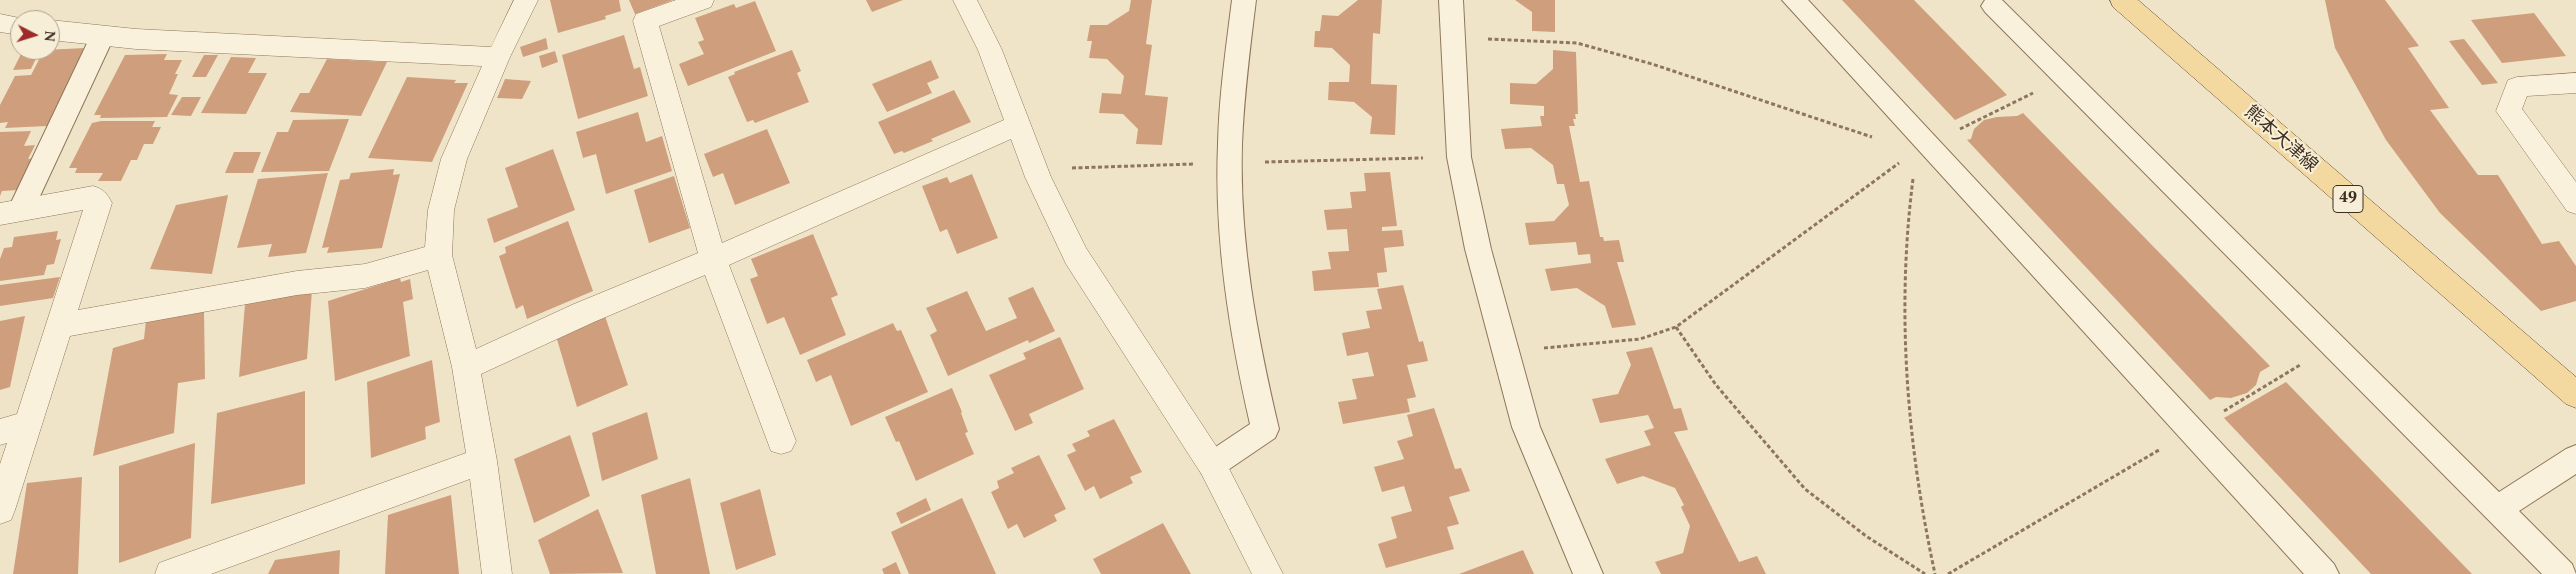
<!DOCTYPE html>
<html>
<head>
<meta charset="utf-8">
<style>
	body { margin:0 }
	#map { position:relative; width:2576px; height:574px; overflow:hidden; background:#f0e4c8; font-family:Spectral,serif }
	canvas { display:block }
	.north { position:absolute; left:10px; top:10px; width:50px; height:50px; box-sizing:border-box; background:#f7eed8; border:1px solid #ada18e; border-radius:50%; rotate:95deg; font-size:14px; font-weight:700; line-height:20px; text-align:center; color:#3d2e20 }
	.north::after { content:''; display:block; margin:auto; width:18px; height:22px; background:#9e2a2b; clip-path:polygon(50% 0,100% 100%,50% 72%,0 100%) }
</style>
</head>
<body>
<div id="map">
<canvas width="2576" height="574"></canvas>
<div class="north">N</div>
</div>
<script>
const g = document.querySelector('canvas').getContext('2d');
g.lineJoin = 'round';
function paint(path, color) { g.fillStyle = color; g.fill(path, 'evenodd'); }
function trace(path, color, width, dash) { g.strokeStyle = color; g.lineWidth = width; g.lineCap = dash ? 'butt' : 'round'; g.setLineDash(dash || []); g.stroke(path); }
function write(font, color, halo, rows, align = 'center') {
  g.font = font + ' Spectral,"Noto Sans JP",serif'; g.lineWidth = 4.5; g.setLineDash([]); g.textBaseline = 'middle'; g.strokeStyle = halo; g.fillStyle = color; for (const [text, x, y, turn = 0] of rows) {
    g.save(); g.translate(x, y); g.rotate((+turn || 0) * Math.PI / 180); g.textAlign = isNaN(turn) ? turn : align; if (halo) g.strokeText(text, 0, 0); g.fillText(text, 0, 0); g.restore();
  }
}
const building = new Path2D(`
	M550,0H619L621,11L605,16L606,19L558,33Z
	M629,0H673L635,14Z
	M866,0H903L872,12Z
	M1131,0H1152L1146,44L1152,45L1145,95L1168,97L1162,145L1136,144L1138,129L1123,114L1099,113L1102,93L1121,94L1124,76L1107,59L1089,58L1092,41H1087L1090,25H1107L1129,11Z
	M1358,0H1382L1380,34L1373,33L1371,84L1397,85L1395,135L1370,134L1372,117L1354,102L1328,100L1329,82H1349L1350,65L1332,48L1314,47L1315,31H1320L1322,15L1338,16Z
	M1515,0H1555V32L1532,31V12Z
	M1842,0H1914L2007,95L1955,120Z
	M2325,0H2385L2419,46L2408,48L2449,108L2430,110L2478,175H2498L2542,244L2559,241L2576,266V301L2541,311L2440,213L2386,140L2335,48Z
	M755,1L776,51L688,86L679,64L704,54L698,42L704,40L695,18L734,4L736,8Z
	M2534,13L2566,56L2502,63L2471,20Z
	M624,35L634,69L640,67L648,96L578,119L562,55Z
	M546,38L548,49L523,57L520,47Z
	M2464,39L2498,83L2482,85L2449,41Z
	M85,48L47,126L5,128L8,122L0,123V105L15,76L31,75L44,50Z
	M23,50H40L31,69L13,70Z
	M792,50L801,71L797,73L809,102L755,123L753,120L747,122L728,77L735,74L734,72Z
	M1553,50L1576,52L1578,114H1575L1576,119H1573L1575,126H1569L1580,182L1589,181L1600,237H1603L1604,241L1619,240L1624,262H1617L1636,325L1612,328L1605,306L1577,288L1551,291L1545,269L1591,263L1590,254L1578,255L1576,242L1529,245L1525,223L1554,221L1569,205L1564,184H1557L1553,165L1531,148L1505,149L1501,129L1542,126L1540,116H1544V106L1510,104V83L1536,84L1553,69Z
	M555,51L558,62L542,68L539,56Z
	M167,54L164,60H182L175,74H178L169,94L178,95L167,117L100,118L101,115H94L125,55Z
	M204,55H218L206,77H192Z
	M231,57L256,58L248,73H267L246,114L201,113Z
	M327,59L387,62L361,116L290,112L300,93H309Z
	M931,60L939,78L927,83L932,93L887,112L872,84Z
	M407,77L456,80L454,83H468L432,162L368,158Z
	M505,79L531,81L522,99L497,98Z
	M954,90L971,122L931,139L933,141L904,153L902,151L894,154L878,122Z
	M182,97H201L191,116L171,115Z
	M638,112L646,142L662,136L672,171L606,194L596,154L583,158L576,132Z
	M2023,113L2270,366L2260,372L2256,385L2247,393L2231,398L2216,397L2210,400L1967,140L1971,139L1974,129L1984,120L1997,117L2017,116Z
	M349,119L329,171L261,172L277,132H288L293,120Z
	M101,121H155L152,127H161L153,144H144L137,160H131L121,181H98L103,173H75L77,168H69L92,123Z
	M767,129L790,183L735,205L723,173L713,177L704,154Z
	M31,131L24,146L35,145L28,159L35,158L19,190L2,191L0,196V132Z
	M553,149L575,210L494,243L487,219L518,207L505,168Z
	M234,152H261L253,173H225Z
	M394,169L393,175L400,174L382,248L327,253L329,247L322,248L340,180L349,179L351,173Z
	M1390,172L1397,226L1382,227V231L1402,230L1404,246L1384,248L1387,272L1377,273L1379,287L1314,291L1312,271L1331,269L1328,252L1349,251L1347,229L1327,230L1324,210L1352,208L1350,192L1366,191L1364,173Z
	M328,173L306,253L268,257L272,244L237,248L258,179Z
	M972,174L998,238L957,254L947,229L940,232L922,186L947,177L950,183Z
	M674,176L690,228L649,243L634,190Z
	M228,195L212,274L150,269L176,205Z
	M568,221L593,291L527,319L523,305L516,309L499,256L506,253L505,247Z
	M58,231L56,240L61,239L54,264L47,265L44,275L0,281V259L4,248L12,247L14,237Z
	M813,234L838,295L831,298L846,335L800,355L784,317L767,324L750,279L758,276L751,259Z
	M60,277L53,298L0,306V285Z
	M400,278L401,282L410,279L413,299L403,302L410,356L335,381L328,301Z
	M1403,285L1419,342L1423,341L1428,361L1407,365L1416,397L1407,399L1410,412L1343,424L1338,402L1357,399L1352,379L1374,376L1368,352L1347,356L1342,333L1370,328L1366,311L1382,309L1377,289Z
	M1033,287L1055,331L1029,343L1028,340L948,376L930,335L937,331L926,308L967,291L986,331L1017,318L1008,298Z
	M312,290L307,359L239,377L245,304Z
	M204,311L205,379L178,383L174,433L93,456L113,348L144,339L146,320Z
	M25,316L10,387L0,390V321Z
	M605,316L628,385L577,407L556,336Z
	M893,323L897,331L901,330L928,392L851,426L831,375L816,382L807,360Z
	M1060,337L1084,389L1029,414L1033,423L1015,431L989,375L1026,359L1023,353Z
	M1652,347L1674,409L1681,408L1688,430L1674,432L1739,562L1757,556L1766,574H1661L1655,562L1683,553L1690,526L1681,507L1684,505L1675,488L1643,476L1617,484L1605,459L1651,445L1644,431L1654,428L1648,415L1600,423L1592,399L1618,394L1631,365L1626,352Z
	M432,360L440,422L425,427L426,439L371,458L367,382Z
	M2286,382L2472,574H2371L2224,418Z
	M952,388L962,412L961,413L968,432L965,433L974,454L916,481L899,441L896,442L885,417Z
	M305,391V484L211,504L217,413Z
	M1434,408L1455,469L1461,468L1470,491L1449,497L1459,524L1447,527L1454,549L1386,568L1378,544L1397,538L1391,517L1412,511L1404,486L1382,492L1374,467L1404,459L1397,441L1413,436L1407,415Z
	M647,412L658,459L602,481L592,433Z
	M1114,419L1142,472L1130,477L1133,483L1100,499L1094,486L1085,491L1067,455L1076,451L1072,444L1090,436L1087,431Z
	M570,435L590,496L534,523L514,459Z
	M195,443L191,538L119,563V466Z
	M1039,455L1066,509L1054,515L1057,521L1024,538L1017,524L1008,529L991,492L999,488L997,481L1014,473L1011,468Z
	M82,477L78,574H13L27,483Z
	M690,478L710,574H656L641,495Z
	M760,489L776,555L736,570L720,503Z
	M451,495L459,574H385L388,515Z
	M926,498L931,510L901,524L896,513Z
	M962,498L996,574H909L891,532Z
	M598,509L623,573L550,574L538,540Z
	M1163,523L1191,574H1101L1093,559Z
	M340,550L339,574H268L275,560Z
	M1523,550L1534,574H1459Z
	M896,562L901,574H884L882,569Z`);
const path = new Path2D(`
	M1488,39L1577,43L1652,64L1872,137
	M1960,129L2033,93
	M1265,162L1423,158
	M1072,168L1193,164
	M1913,179C1896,312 1907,444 1935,574
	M1676,327L1716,385L1805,489L1866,536L1925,574
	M1544,348L1640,339L1676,327L1899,163
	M2224,411L2300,365
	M1948,574L2159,450`);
const service = new Path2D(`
	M1232,0H1256C1250,48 1244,95 1242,144C1239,240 1257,336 1279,429L1275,438L1222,474L1212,478L1202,474L1198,465L1202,456L1250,424C1229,332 1214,238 1218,144C1219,96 1226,48 1232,0Z
	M1439,0H1463L1471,157L1491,249L1540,427L1603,574H1573L1512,427L1465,249L1447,157Z
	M1782,0H1808L2334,564L2339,574H2304Z
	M1985,0H2002L2499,492L2566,449L2576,445V474L2519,511L2572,564L2576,574H2542L1985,12L1981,6Z
	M102,28L110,31L114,37L34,209L30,217L21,220L12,217L8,209L90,37L94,31Z`);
const minor = new Path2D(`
	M514,0H538L510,57L467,159L454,210L452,255L476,349L574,304L698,253L633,21L636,14L676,0H714L711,7L659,26L722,243L1004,120L978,50L953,0H977L1002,50L1051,177L1086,248L1222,455L1283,574H1252L1202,475L1066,264L1025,177L1011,139L729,265L796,441L791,451L781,454L771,451L705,275L594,322L481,374L497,461L512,574H482L470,479L211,574H155L159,563L170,559L466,453L452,367L428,270L365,288L297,295L70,336L15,510L11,520L0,524V464L7,443L0,445V419L17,414L83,210L0,225V203L93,186C103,189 107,193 112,203L78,310L297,271L365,264L425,247L428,210L441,159L482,66L136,49L50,40V20L136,29L491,47Z
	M0,14L29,20H20V35L0,32Z
	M2576,73V93L2527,96L2522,109L2576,182V214L2567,211L2496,111L2508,80L2517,77Z`);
const primary = new Path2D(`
	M2110,0H2138L2576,377V408L2566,404L2113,7Z`);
const shields = [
	[2348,199,30]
];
const shieldNames = [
	["49",2348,199]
];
const streetNames = [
	["熊本大津線",2280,140,41]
];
paint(building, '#cf9f7d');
trace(service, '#8d765c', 2);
trace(minor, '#8d765c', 1);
trace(primary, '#5b4430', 1);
trace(path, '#8d765c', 3, [4, 2.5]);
paint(service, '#faf1dc');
paint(minor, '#faf1dc');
paint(primary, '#f3d9a0');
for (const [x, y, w] of shields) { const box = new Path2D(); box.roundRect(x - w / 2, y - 13.5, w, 27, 4); g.fillStyle = '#f7eed8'; g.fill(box); trace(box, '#3d2e20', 1); }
write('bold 16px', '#3d2e20', null, shieldNames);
write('18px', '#3d2e20', '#f7eed8', streetNames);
</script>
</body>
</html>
